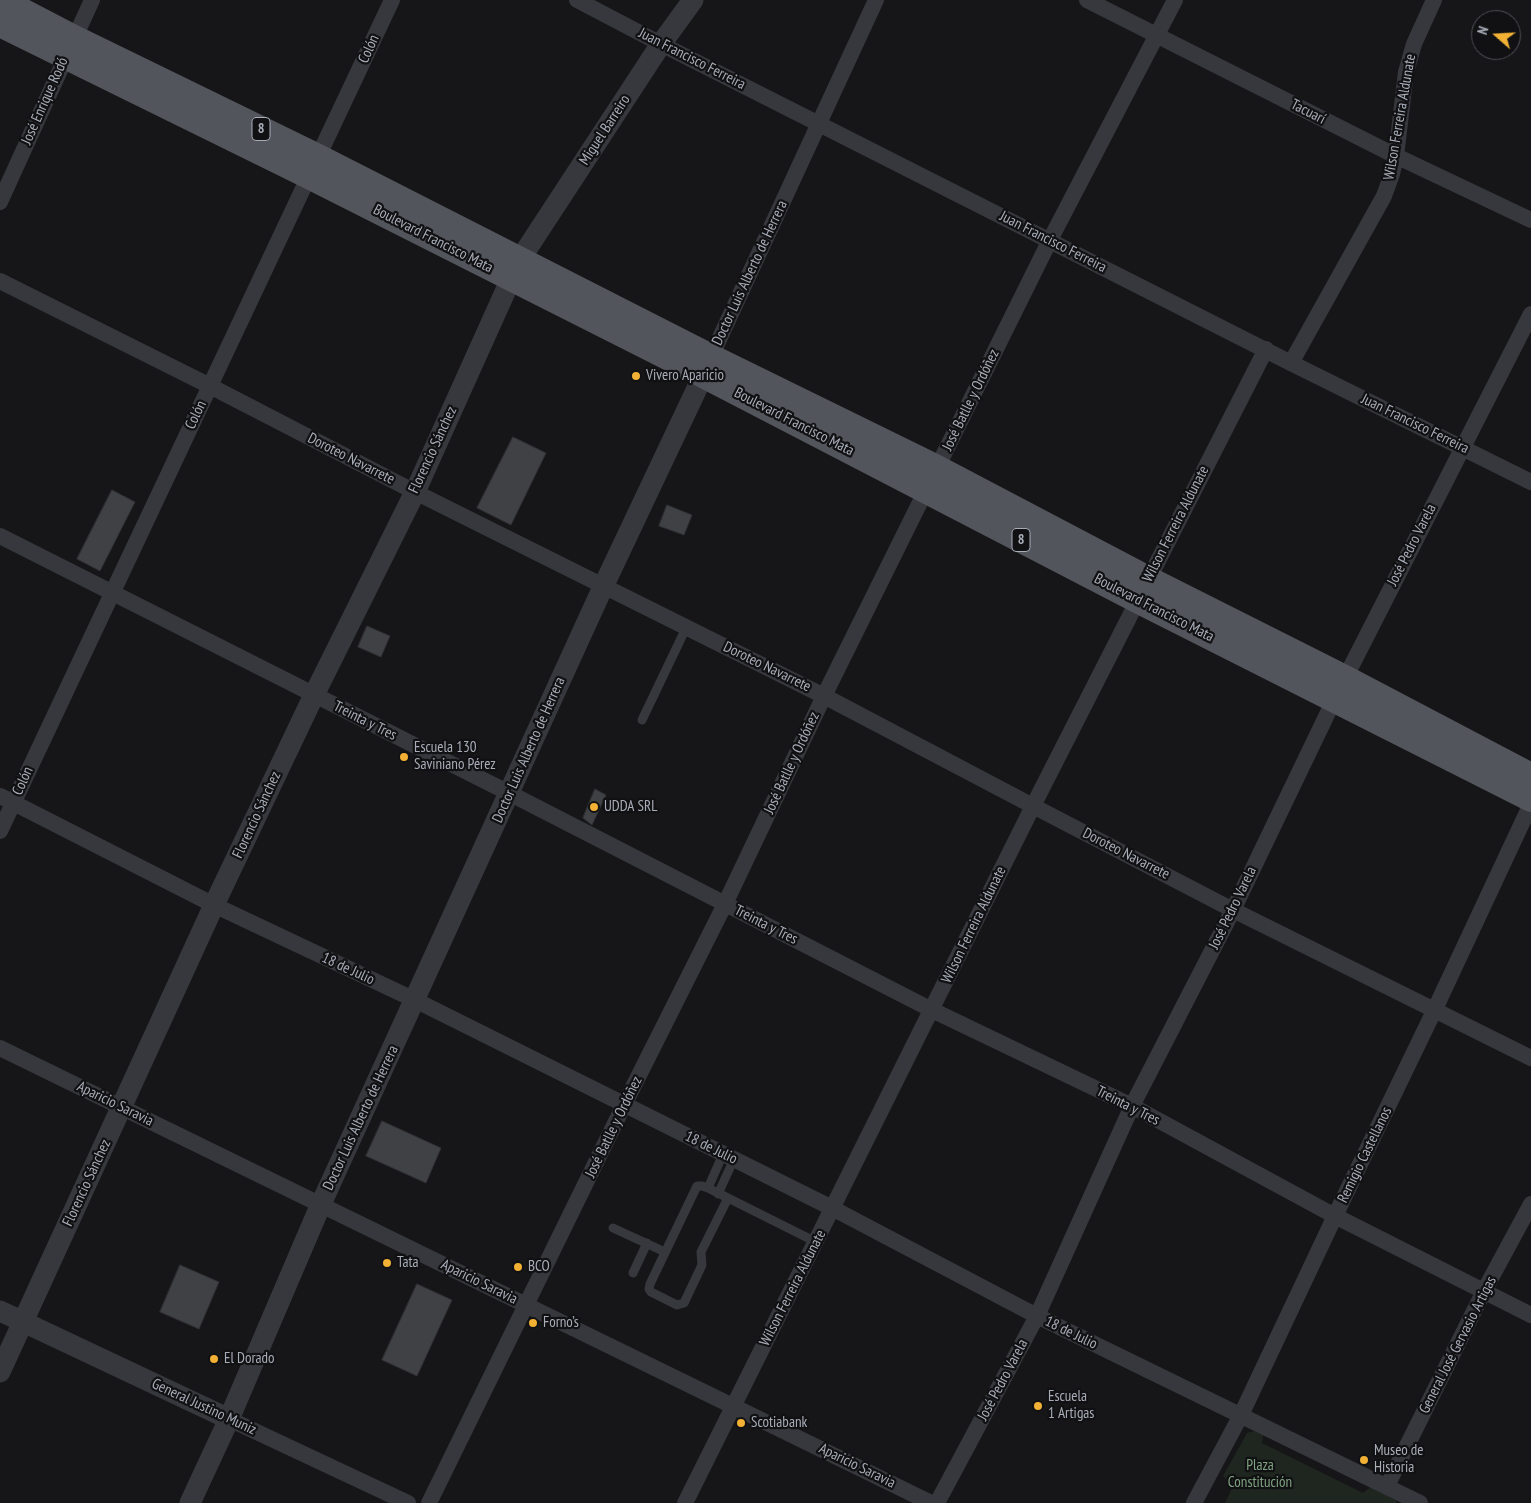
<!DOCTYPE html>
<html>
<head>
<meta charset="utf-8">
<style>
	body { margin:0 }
	#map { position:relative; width:1531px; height:1503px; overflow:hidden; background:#161618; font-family:"PT Sans Narrow",sans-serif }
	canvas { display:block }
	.north { position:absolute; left:1471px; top:10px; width:50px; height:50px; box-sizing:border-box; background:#111113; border:1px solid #4d4f55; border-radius:50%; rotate:289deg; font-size:14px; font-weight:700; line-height:20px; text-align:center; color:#a8adb8 }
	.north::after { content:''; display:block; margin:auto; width:18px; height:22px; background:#f2b134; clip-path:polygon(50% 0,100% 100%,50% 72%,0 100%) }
</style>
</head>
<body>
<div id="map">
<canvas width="1531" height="1503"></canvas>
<div class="north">N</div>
</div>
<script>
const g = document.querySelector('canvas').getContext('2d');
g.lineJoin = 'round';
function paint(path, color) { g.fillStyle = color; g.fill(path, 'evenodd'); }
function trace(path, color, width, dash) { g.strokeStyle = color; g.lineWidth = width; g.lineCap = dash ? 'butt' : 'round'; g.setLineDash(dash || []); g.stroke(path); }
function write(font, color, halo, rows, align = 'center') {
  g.font = font + ' "PT Sans Narrow",sans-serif'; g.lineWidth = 4.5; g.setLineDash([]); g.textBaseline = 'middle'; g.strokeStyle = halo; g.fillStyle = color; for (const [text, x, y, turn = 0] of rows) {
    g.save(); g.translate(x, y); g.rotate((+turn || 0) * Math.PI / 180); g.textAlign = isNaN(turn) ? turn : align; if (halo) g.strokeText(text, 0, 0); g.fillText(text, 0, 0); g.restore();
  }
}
const green = new Path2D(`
	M1254,1431L1263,1435L1262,1443L1363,1493L1371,1487L1396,1500V1503H1225L1233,1486L1223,1476L1247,1433Z`);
const building = new Path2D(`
	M513,437L546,453L511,525L477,508Z
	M112,490L135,502L100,571L77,559Z
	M667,505L692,515L684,535L659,526Z
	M367,626L390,636L381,657L358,647Z
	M595,789L606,795L592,825L583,818Z
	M382,1121L441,1148L426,1183L366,1156Z
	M180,1265L219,1282L199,1329L160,1312Z
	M417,1284L452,1300L417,1376L382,1360Z`);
const service = new Path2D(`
	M642,720L686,628
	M708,1188L723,1154
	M718,1194L734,1159
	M728,1198L701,1252L702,1265L684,1303L677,1305L651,1292L649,1289L650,1284L697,1186H702L708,1188L816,1242
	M613,1228L665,1252
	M633,1273L647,1243`);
const minor = new Path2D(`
	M577,0L661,44L1291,363L1531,482
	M1087,0L1396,156L1531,220
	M0,202L92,0
	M0,281L210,386L415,492L824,696L1033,806L1233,910L1531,1058
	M711,357L876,0
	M1291,363L1384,196L1392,174L1396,156L1406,72L1414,44L1434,0
	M0,536L509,793L932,1010L1132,1106L1335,1216L1531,1315
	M0,796L214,905L415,1000L832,1208L1037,1316L1420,1503
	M0,831L392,0
	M0,1048L931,1503
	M229,1419L408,1503
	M1387,1486L1484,1291L1531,1204
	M429,1503L624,1105L725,904L824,696L1050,240L1175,0
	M685,1503L1033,806L1266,349
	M937,1503L1037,1316L1132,1106L1233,910L1334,700L1531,314
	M1194,1503L1241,1415L1335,1216L1435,1009L1531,804`);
const tertiary = new Path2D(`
	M0,1311L229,1419
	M0,1372L214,905L314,695L415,492L519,261L661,44L693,0
	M190,1503L229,1419L321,1204L603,587L710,361`);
const primary = new Path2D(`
	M1,0L74,38L318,157L711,357L937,468L1148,579L1345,678L1531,776
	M0,24L309,176L703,375L1137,600L1531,799`);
const markers = [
	[636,376,5,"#f2b134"],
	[404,757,5,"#f2b134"],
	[594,807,5,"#f2b134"],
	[387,1263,5,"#f2b134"],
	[518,1267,5,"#f2b134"],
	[533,1323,5,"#f2b134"],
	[214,1359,5,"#f2b134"],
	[1038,1406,5,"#f2b134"],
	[741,1423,5,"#f2b134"],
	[1364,1460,5,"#f2b134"]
];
const shields = [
	[261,129,18],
	[1021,540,18]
];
const shieldNames = [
	["8",261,129],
	["8",1021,540]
];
const streetNames = [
	["Colón",369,49,-65],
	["Juan Francisco Ferreira",692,59,27],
	["José Enrique Rodó",45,101,-66],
	["Tacuarí",1308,112,27],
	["Wilson Ferreira Aldunate",1400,117,-80],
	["Miguel Barreiro",605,130,-57],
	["Boulevard Francisco Mata",433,239,27],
	["Juan Francisco Ferreira",1053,242,27],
	["Doctor Luis Alberto de Herrera",750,273,-65],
	["José Batlle y Ordóñez",971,400,-64],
	["Colón",196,415,-64],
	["Boulevard Francisco Mata",794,422,27],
	["Juan Francisco Ferreira",1415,424,26],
	["Florencio Sánchez",433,450,-65],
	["Doroteo Navarrete",351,459,27],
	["Wilson Ferreira Aldunate",1176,524,-63],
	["José Pedro Varela",1412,545,-63],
	["Boulevard Francisco Mata",1154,608,27],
	["Doroteo Navarrete",767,667,26],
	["Treinta y Tres",365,721,27],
	["Doctor Luis Alberto de Herrera",529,750,-66],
	["José Batlle y Ordóñez",792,763,-65],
	["Colón",23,781,-65],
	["Florencio Sánchez",257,815,-65],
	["Doroteo Navarrete",1126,854,27],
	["José Pedro Varela",1233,908,-64],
	["Treinta y Tres",766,925,27],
	["Wilson Ferreira Aldunate",974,925,-64],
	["18 de Julio",348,969,25],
	["Aparicio Saravia",115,1104,26],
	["Treinta y Tres",1128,1106,27],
	["Doctor Luis Alberto de Herrera",361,1118,-65],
	["José Batlle y Ordóñez",614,1127,-64],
	["18 de Julio",711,1148,26],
	["Remigio Castellanos",1365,1155,-64],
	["Florencio Sánchez",87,1183,-65],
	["Aparicio Saravia",479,1282,26],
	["Wilson Ferreira Aldunate",793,1288,-63],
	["18 de Julio",1071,1333,26],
	["General José Gervasio Artigas",1458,1345,-63],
	["José Pedro Varela",1003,1380,-62],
	["General Justino Muniz",204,1407,25],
	["Aparicio Saravia",857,1466,26]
];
const poiNames = [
	["Vivero Aparicio",646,376],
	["Escuela 130",414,748],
	["Saviniano Pérez",414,765],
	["UDDA SRL",604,807],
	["Tata",397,1263],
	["BCO",528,1267],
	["Forno’s",543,1323],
	["El Dorado",224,1359],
	["Escuela",1048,1397],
	["1 Artigas",1048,1414],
	["Scotiabank",751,1423],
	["Museo de",1374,1451],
	["Historia",1374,1468]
];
const parkNames = [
	["Plaza",1260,1466],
	["Constitución",1260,1483]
];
paint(green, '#1e261f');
paint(building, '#404145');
trace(building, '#303034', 1);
trace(service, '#37383d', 9);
trace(minor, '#37383d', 16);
trace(tertiary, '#37383d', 21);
trace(primary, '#53555c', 26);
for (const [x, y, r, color] of markers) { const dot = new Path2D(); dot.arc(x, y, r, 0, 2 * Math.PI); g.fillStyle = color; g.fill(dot); trace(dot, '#111113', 2); }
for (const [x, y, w] of shields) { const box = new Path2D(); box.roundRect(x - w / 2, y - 11.5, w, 23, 4); g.fillStyle = '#111113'; g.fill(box); trace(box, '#a8adb8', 1); }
write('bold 14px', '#a8adb8', null, shieldNames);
write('15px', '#a8adb8', '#111113', streetNames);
write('15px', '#a8adb8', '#111113', poiNames, 'left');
write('15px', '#7fa381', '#111113', parkNames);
</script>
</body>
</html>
